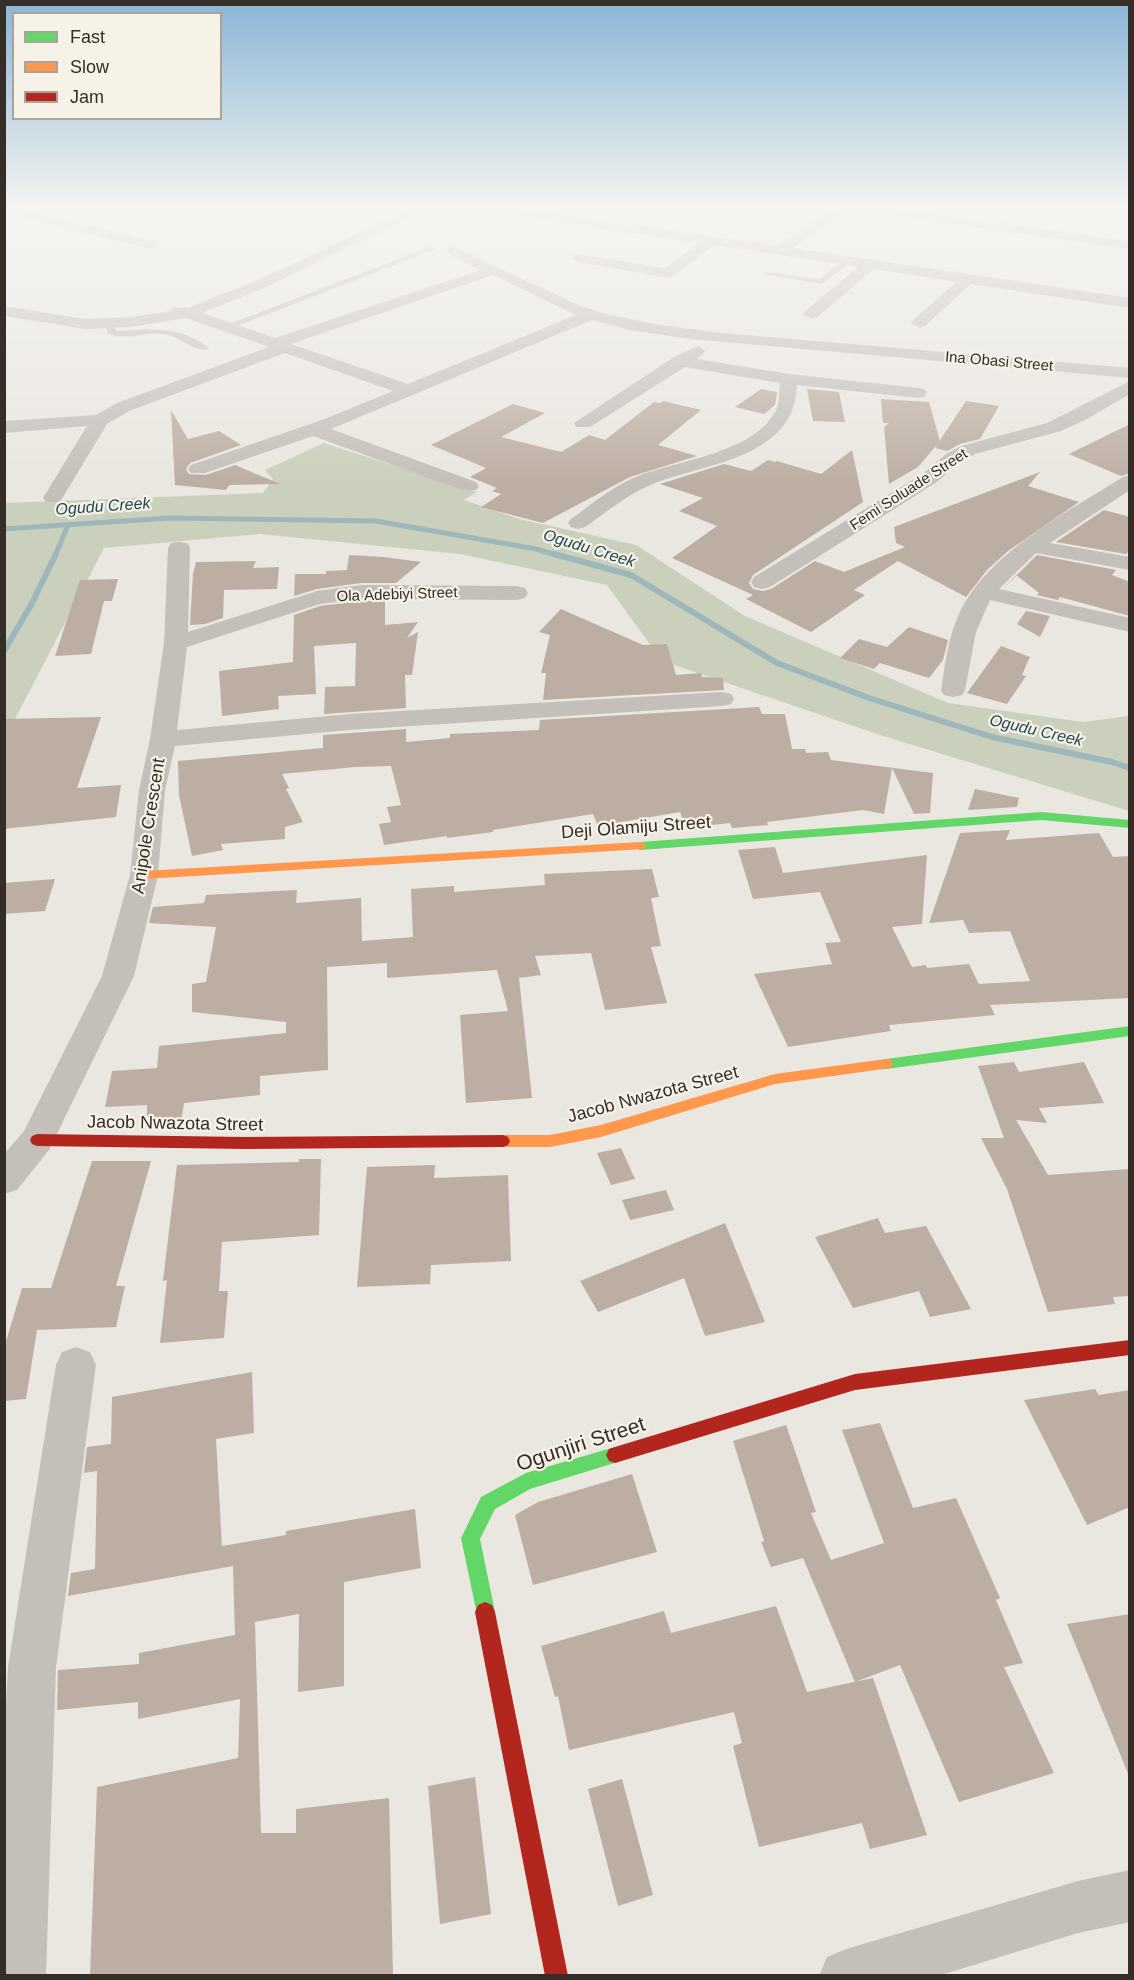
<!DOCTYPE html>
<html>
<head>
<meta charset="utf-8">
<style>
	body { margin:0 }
	#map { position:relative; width:1134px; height:1980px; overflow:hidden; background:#eae7e0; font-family:Arial,sans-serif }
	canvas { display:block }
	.frame { position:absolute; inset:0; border:6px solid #342d28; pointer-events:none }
	.legend { position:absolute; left:12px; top:12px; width:210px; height:108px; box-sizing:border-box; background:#f7f2e7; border:2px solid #a9a39b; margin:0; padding:8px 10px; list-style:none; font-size:18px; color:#342d28 }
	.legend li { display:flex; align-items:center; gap:12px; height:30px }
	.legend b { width:30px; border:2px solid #a9a39b }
</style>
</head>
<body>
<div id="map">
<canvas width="1134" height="1980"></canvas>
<div class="frame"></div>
<ul class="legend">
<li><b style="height:8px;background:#63d668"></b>Fast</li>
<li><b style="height:8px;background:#ff974d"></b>Slow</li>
<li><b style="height:8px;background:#b3261e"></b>Jam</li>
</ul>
</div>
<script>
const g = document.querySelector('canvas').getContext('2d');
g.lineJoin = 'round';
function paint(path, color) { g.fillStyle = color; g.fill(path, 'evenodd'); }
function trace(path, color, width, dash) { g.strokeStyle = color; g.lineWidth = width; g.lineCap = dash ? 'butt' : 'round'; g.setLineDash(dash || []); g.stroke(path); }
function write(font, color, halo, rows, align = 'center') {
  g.font = font + ' Arial,sans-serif'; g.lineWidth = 4.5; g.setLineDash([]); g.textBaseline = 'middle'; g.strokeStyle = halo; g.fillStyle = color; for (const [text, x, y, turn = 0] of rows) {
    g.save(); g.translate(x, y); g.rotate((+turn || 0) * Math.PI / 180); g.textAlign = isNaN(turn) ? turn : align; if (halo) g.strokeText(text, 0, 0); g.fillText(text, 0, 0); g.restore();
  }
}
const green = new Path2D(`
	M324,443L477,492L464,500L519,519L636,545L745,616L948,703L1083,722L1129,716V811L880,735L662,661L607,585L460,554L260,534L104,548L5,738V503L263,493L273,479L265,470Z`);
const streamFar1 = new Path2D(`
	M4,529L169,518L376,521L536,549L560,556
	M55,556L68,525`);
const stream = new Path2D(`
	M554,554L631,575L777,663L869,698L992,737L1112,762L1130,768
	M4,651L31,605L56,554`);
const building = new Path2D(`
	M761,389L777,392L775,405L764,414L735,407Z
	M807,389L839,392L845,422L813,421Z
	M881,399L929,402L940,441L918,467L889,484L884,427L889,423H883Z
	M663,401L701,410L658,445L697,456L630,477L543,523L481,507L501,494L492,491L497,488L470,477L486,468L431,445L513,404L545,413L501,437L561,452L589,435L605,440L654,402L660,403Z
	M966,401L999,406L980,439L960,444L947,451L935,448Z
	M171,410L188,439L219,431L241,445L190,463L186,469L189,474L206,475L235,465L280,484L229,485L226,490L175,485Z
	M1130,424V473L1121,476L1069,454Z
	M852,450L863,502L753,575L749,583L753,589L763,591L771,589L815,561L844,572L905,547L896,543L894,527L1040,472L1028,486L1079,502L1008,551L987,570L966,597L898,561L854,590L865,595L811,632L746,599L753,595L672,558L717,526L679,511L703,498L660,484L724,464L751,471L768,460L775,462L777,461L821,474Z
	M1104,510L1130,517V550L1126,554L1056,542Z
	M349,555L384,557L421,562L396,583H361L317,589L294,596L295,574H326V571L347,570Z
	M1037,555L1116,570L1112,575L1130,582V616L1060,597L1058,600L1037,595L1039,593L1016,575L1004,588Z
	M256,561L253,568L279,567L277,589L224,590L223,618L205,624L190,625L193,574L196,562Z
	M118,579L112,601H104L91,654L55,656L80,580Z
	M361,601H385V625L418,622L407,638L418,632L412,675H405L406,708L324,714L325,687L355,686L356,643L314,646L316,694L278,696L279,709L222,716L219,671L293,662L294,615L320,606Z
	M561,609L643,645L667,644L676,675L701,673L702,677L723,678L724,690L543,700L546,673H541L550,635L539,632Z
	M1026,611L1050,616L1040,637L1017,624Z
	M909,627L948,640L943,660L929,678L880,663L874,669L840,658L859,639L887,647Z
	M1001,646L1030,657L1022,675L1026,676L1007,704L967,693Z
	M759,707L762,714H785L792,749H805L806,753L828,752L831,760L933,773L930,813L914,814L892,768L884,814L863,810L767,822L768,825L732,828L730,823L686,828L680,812L598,826L593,814L493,830V832L447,838V836L384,845L379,824L391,822L387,807L401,805L391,766L355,767L282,774L289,788L286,789L303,822L285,827V839L221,844L223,850L192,856L179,795L178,761L323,748V735L406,729V742L450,738V734L539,730L540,720Z
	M101,717L77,788L121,785L116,817L4,829V719Z
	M975,789L1019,798L1017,807L968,810Z
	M1010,830L1006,840L1099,833L1113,857L1130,856V998L990,1005L995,1015L889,1025L891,1031L788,1047L754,974L832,964L825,943L841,942L820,892L753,899L738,850L775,847L783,873L927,855L922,924L892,927L912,967L926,965L927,968L969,964L979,984L1030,981L1010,931L969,933L963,920L929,923L960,833Z
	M652,869L659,897L651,898L661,946L651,947L667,1003L605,1010L591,953L535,956L541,975L519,978L532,1098L466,1103L460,1015L508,1011L497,970L387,978V963L327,967L328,1070L260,1076V1095L184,1103L181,1122L147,1116V1105L105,1107L112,1071L157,1068L159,1046L286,1033V1022L192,1012V984L206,982L216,927L149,923L153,907L204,903L206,895L297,890L296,903L361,898L362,941L413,937L411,889L454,886V892L545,885L544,874Z
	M55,879L45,911L4,914V883Z
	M1014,1062L1019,1072L1084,1062L1104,1103L1039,1108L1047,1123L1016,1120L1048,1175L1130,1169V1296L1113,1297L1115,1304L1048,1312L1007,1189L981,1138H1004L978,1066Z
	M621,1148L635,1179L611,1185L597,1153Z
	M299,1159H321L319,1235L222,1242L219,1291H228L224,1338L160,1343L167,1280L163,1281L177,1165L299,1162Z
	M92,1161H151L116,1286H125L116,1327L37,1330L26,1399L4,1401V1348L22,1288H51Z
	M435,1165L434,1178L508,1175L511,1261L431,1265L430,1284L357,1287L367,1167Z
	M666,1190L674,1210L630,1220L622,1200Z
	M878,1218L885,1233L926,1226L971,1309L930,1317L919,1291L853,1308L815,1237Z
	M725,1223L765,1322L705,1336L684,1278L598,1312L580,1281Z
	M252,1372L254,1433L216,1439L222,1546L286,1535V1531L415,1509L421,1568L344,1582V1686L298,1692L299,1614L255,1622L261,1833H296V1809L389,1798L393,1976H90L97,1787L238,1758L240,1699L138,1719V1702L57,1710L58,1670L139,1664V1653L235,1635L233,1566L68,1596L71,1573L95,1569L97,1471L84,1473L87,1447L111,1444L112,1397Z
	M1095,1389L1099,1395L1130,1390V1507L1087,1525L1024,1400Z
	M880,1423L913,1508L956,1498L1000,1598L996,1600L1023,1663L1004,1667L1054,1773L959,1802L900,1665L855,1682L803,1558L771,1567L761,1542L764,1541L733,1441L786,1425L816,1512L811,1513L831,1560L884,1543L842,1430Z
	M632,1474L657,1552L533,1585L515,1515L538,1502Z
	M776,1606L807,1692L873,1678L927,1835L870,1849L862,1823L759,1847L733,1746L742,1743L734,1712L569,1750L558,1696L555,1697L541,1646L664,1611L671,1633Z
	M1130,1614V1776H1129L1067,1624Z
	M475,1777L491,1914L440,1924L428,1786Z
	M622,1779L653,1895L618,1906L588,1789Z`);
const lane = new Path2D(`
	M429,247L436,249L229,329L222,327Z
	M846,259L853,261L821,284L763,274L767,272L819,279Z
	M104,322H110L117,331C150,329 182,326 209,348C199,355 178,336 165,334C147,331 126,341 108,334Z`);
const street = new Path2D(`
	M4,208H16L156,242L158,245L151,249L4,213Z
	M412,208H430L264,288L202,313L275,338L481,270L449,254L447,251L449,248L454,247L580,306L606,314L660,325L722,333L1130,368V378L691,339L630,330L592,320L331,429L476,482L479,486L476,490H462L313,436L205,473H191L188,469L191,465L322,420L393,391L285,353L129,411L107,424L60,502H46L43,498L87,426L4,433V421L96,415L117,403L269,347L186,318L131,327L85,329L4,316V306L85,319L131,317L171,311L172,307L187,308L254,282ZM493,275L576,315L408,384L291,344Z
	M486,208H520L777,246L834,208H850L793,248L1130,298V308L971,284L925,326L919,328L911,323L913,320L956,282L874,269L817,317L811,319L803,314L805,311L858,267L714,245L673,276L668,278L578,262L571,258L578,254L665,268L699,243L493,212Z
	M856,208H892L1130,241V249L863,212Z
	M698,346L706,351L697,359L789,374L918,388L924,389L927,393L924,397L918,398L797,385C795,458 707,463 655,483C629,493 607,512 585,527L578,529L571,527L568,523L571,519C593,503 615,484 641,475C680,460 756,452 776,410C780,402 779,391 780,383L685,367L590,427H576L574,423L674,357Z
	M1130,381V394L1085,420L1061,431L975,454L960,462L938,481L907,501L770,587L762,589L754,587L751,582L754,577L924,473L946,454L961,446L1047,423Z
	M1130,475V490L1050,543L1130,557V570L1036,553L999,589L1130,618V632L990,600L976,632L965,690L962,695L953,697L944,695L941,690C945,665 948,638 959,614C988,552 1068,512 1123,477Z
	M179,542L187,543L190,548L188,632L317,591L361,585L517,586L525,588L528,593L525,598L517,600L361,599L320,604L187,647L177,730L350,714L722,692L731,694L734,699L731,704L722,706L350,730L175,746L165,790L158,875L134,976L49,1150L17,1190L4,1194V1154L24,1131L102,976L130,875L139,790L150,739L164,643L168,548L171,543Z
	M76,1347L90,1352L96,1365L56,1667L46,1976H4V1741L8,1667L56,1365L62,1352Z
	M1130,1870V1922L1078,1933L938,1976H819L827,1957L846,1949L1078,1881Z`);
const fast = new Path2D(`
	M1041,812L1130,820V828L1041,820L640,850L634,846L640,842Z
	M1130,1026V1036L886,1069L881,1068L879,1064L881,1060L886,1059Z
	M615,1447L621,1449L624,1455L621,1461L530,1489L495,1509L480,1539L495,1612L492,1619L485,1622L478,1619L461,1538L481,1497L526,1473Z`);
const slow = new Path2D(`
	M640,842L644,843L646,846L644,849L144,879L138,875L144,871Z
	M886,1059L891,1060L893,1064L891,1068L775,1084L601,1137L550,1147H503L498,1145L496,1141L498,1137L503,1135H550L601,1125L775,1074Z`);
const jam = new Path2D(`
	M37,1134L245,1137L503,1135L508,1137L510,1141L508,1145L503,1147L245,1149L37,1146L32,1144L30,1140L32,1136Z
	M1130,1340V1355L855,1390L615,1463L609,1461L606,1455L609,1449L615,1447L855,1374Z
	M485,1602L492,1605L495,1612L568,1976H545L475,1612L478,1605Z`);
const farStreetnames = [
	["Ina Obasi Street",999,362,5],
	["Femi Soluade Street",909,490,-33],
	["Ola Adebiyi Street",397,595,-2]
];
const farWaternames = [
	["Ogudu Creek",103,507,-4],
	["Ogudu Creek",589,549,17],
	["Ogudu Creek",1036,731,13]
];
const streetNames = [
	["Anipole Crescent",149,826,-81],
	["Deji Olamiju Street",636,828,-4],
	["Jacob Nwazota Street",653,1095,-15],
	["Jacob Nwazota Street",175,1124,1]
];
const nearStreetnames = [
	["Ogunjiri Street",581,1445,-18]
];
paint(green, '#cad0bb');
trace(streamFar1, '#9eb7ba', 5);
trace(stream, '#9eb7ba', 6);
paint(building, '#bdaea3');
paint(lane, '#c4bfb9');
paint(street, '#c4bfb9');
paint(fast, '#63d668');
paint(slow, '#ff974d');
paint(jam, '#b3261e');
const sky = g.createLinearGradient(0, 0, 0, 485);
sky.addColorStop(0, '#8ab5d6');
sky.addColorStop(0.43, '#f6f4f1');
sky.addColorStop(1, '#f6f4f100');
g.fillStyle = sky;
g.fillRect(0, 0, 1134, 485);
write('15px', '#342d28', '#f7f2e7', farStreetnames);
write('italic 16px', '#214952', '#f7f2e7', farWaternames);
write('18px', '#342d28', '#f7f2e7', streetNames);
write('21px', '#342d28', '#f7f2e7', nearStreetnames);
</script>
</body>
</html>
